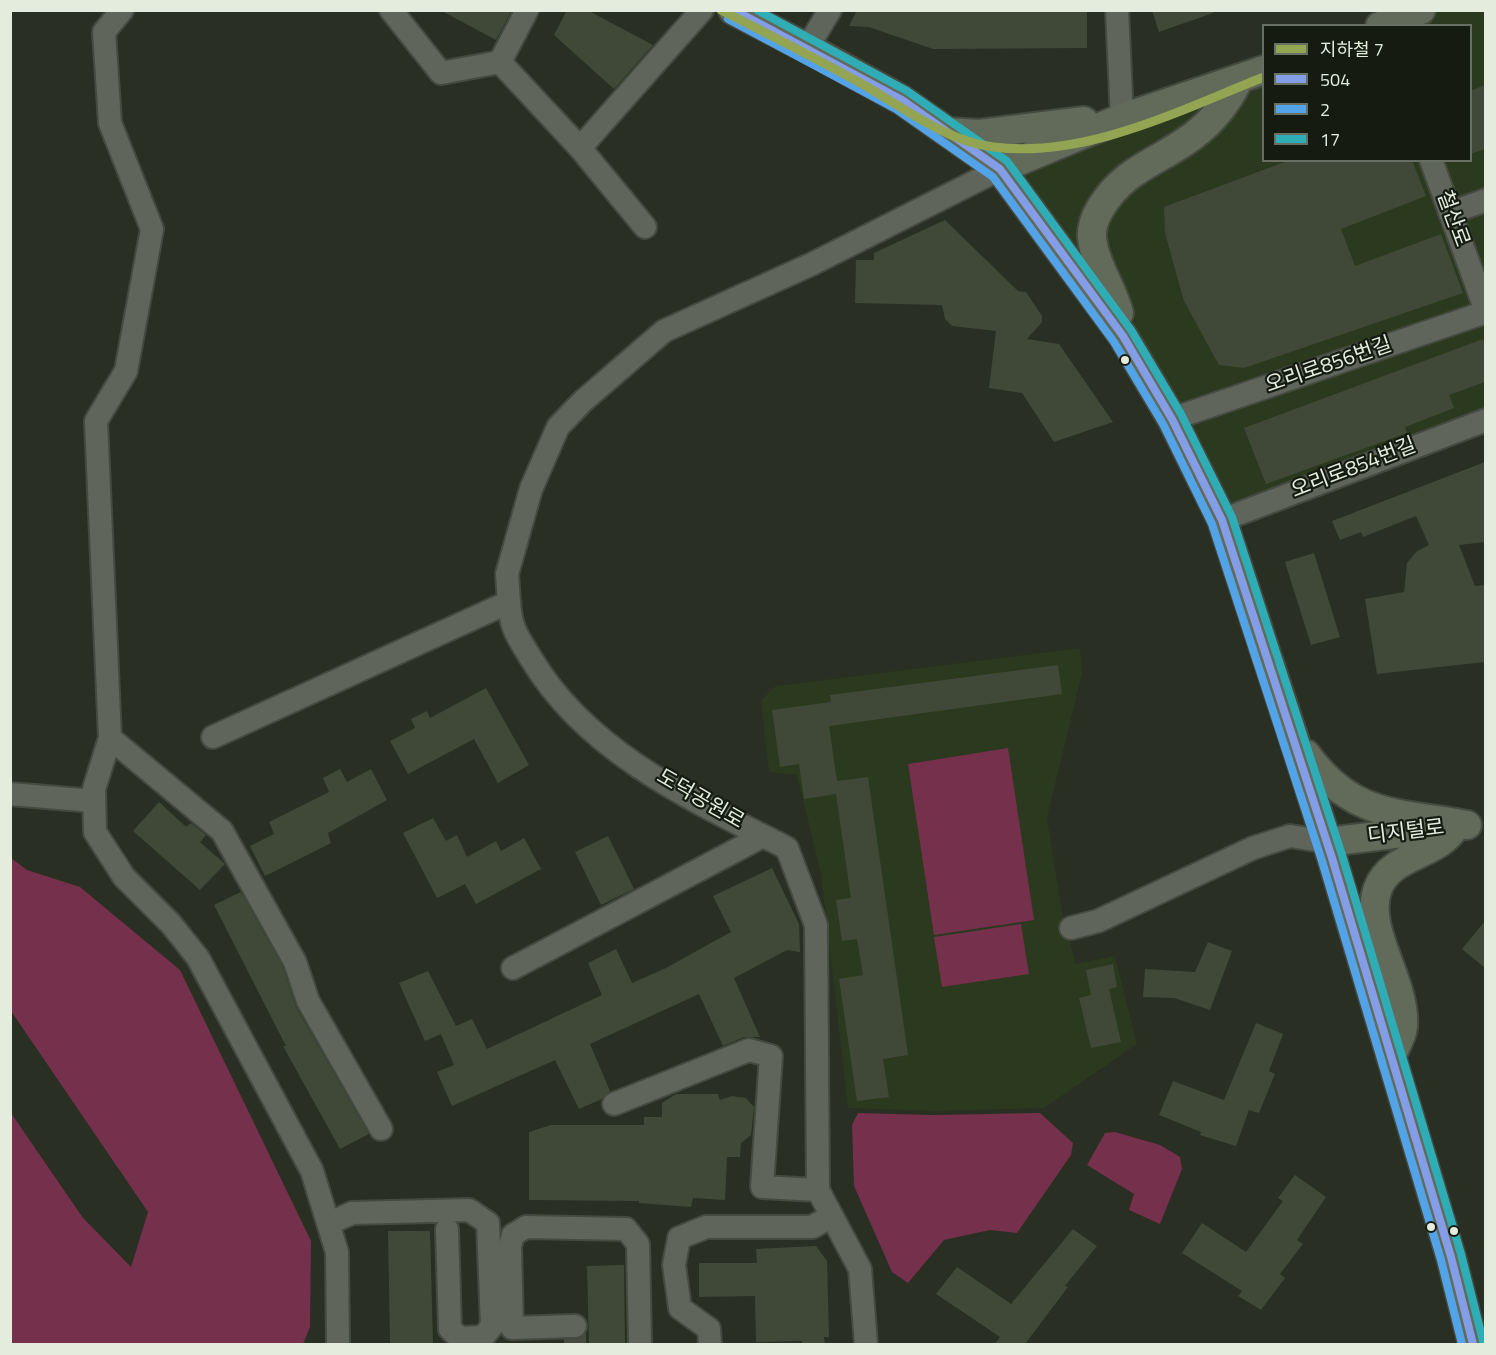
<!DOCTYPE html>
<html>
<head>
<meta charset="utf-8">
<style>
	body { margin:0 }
	#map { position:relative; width:1496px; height:1355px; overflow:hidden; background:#292f23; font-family:"Titillium Web","Noto Sans KR",sans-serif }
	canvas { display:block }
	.frame { position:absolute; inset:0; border:12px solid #e3ecdd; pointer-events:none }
	.legend { position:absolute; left:1262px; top:24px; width:210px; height:138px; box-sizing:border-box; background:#151b10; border:2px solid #676f62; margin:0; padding:8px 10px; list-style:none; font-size:18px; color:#e3ecdd }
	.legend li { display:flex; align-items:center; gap:12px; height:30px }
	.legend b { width:30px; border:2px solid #676f62 }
</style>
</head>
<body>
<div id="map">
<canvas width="1496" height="1355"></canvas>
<div class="frame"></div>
<ul class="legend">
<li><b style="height:8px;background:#93a453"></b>지하철 7</li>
<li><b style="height:8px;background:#839de6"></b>504</li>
<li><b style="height:8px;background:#53a3e8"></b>2</li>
<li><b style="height:8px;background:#2eadb7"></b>17</li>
</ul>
</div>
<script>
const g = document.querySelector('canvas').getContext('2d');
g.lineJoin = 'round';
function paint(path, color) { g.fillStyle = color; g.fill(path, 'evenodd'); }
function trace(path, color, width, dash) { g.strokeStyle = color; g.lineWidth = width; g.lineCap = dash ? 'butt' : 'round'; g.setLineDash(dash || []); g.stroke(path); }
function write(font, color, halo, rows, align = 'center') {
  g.font = font + ' "Titillium Web","Noto Sans KR",sans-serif'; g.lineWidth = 4.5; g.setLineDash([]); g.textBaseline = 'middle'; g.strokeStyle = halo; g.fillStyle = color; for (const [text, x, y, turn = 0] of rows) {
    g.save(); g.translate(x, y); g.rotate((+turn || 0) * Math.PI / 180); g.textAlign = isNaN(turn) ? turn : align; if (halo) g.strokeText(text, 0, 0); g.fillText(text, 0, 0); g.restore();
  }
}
const built = new Path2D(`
	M1421,11H1485V421L1222,520L1172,419L1000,169L1263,67L1264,160H1470V26L1379,25Z
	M1080,648L1082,673L1047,818L1063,918L1076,964L1115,956L1137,1044L1044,1108L936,1111L848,1108L821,874L797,775L769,772L761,700L776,686Z`);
const green = new Path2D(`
	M1008,748L1034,920L934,935L908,764Z
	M11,858L27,870L80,887L180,970L311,1241L310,1327L303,1344H11V1113L83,1218L131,1267L148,1212L11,1011Z
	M1021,924L1029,974L942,987L934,937Z
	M858,1113L932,1115L1040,1113L1073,1143L1071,1155L1017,1233L990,1230L944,1240L908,1283L892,1272L854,1186L852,1125Z
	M1115,1132L1160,1145L1180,1157L1182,1169L1160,1224L1129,1210L1134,1194L1087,1165L1105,1133Z`);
const building = new Path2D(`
	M440,10H512L496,40Z
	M567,10H587L653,45L614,89L554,35Z
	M857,10H1087V48L933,49L869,27L849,26Z
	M1152,10H1213V13L1159,32Z
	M1485,85V149L1470,154V91Z
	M1290,160H1412L1426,196L1341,229L1355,266L1441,234L1463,293L1244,368L1219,365L1184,301L1165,233L1164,207Z
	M945,220L1018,291L1026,292L1042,316V322L1027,339L1059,344L1113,422L1054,442L1022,393L989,388L996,331L952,326L945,319L942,305L855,303L856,260H874V253Z
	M1483,339L1485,347V382L1449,395L1454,408L1405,427L1407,433L1266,484L1244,428Z
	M1485,462V542L1459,545L1475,586L1485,585V662L1377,674L1365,599L1404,592L1407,563L1417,551L1429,545L1416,516L1363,537L1361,532L1340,540L1332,521Z
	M1314,553L1340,637L1311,645L1285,562Z
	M1058,665L1062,694L829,726L837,781L868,777L908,1055L883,1059L889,1097L857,1101L839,979L863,975L857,939L842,941L836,900L851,898L836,794L804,799L799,764L780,767L772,710L831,702L830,695Z
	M486,688L529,765L498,783L474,739L408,774L390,741L415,728L411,719L427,711L430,718Z
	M340,769L347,782L371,769L387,800L328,833L331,843L265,876L250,846L274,834L269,822L329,792L323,778Z
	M159,802L186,827L191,823L206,835L200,842L225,864L200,890L133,831Z
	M433,818L446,841L457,835L467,857L496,841L501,851L524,838L541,869L476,904L465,884L437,898L403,833Z
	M608,836L634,889L601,905L575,852Z
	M772,868L799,924L800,952L787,950L734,978L760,1037H744L723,1046L699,994L590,1044L610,1091L602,1099L579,1109L555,1060L452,1106L437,1072L454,1065L441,1034L425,1041L399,983L428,971L456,1026L472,1019L487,1049L602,995L588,963L616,949L632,983L664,969L731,932L713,896Z
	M241,892L283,967L296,1007L369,1134L340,1149L283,1046H286L214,905Z
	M1485,921V968L1462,949Z
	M1208,942L1232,951L1210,1010L1174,998L1143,997L1145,969L1195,972Z
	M1113,964L1117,987L1109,989L1121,1042L1091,1048L1079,998L1091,995L1086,970Z
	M1256,1023L1283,1034L1269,1071L1275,1074L1259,1113L1249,1110L1236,1146L1200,1135L1201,1132L1159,1115L1173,1081L1224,1100Z
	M676,1094H718L720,1100L732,1096L746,1098L754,1107L751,1135L741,1143L740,1157H727L725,1200L693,1198L691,1207L639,1203V1201L529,1200V1132L551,1125H644V1117H662V1103Z
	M1295,1175L1326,1197L1297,1240L1303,1244L1280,1274L1285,1278L1261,1310L1238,1296L1242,1291L1182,1253L1202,1223L1246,1252L1283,1201L1278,1198Z
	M1073,1229L1097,1246L1065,1286L1068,1287L1025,1344H995L1000,1337L936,1294L957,1267L1011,1304Z
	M388,1231H430L433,1344H390Z
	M816,1246L827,1261L829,1337H824L825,1344H802V1341L756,1342L755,1296L699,1297V1263H757L756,1249Z
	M624,1265L625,1344H589L587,1266Z`);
const minorTunnel = new Path2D(`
	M575,1326V1344`);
const minor = new Path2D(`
	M122,10L104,32L110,123L152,229L126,371L96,421L110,738L94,789L95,832L124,877L171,924L198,958L312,1171L337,1252L338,1344
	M391,10L441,73L500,62L580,148L645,227
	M1117,10L1122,118
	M807,48L830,10
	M500,62L527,10
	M580,148L702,10
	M1431,160L1486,311
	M1450,213L1486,200
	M1172,419L1486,312
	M1222,520L1486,420
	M509,602L507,574L531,489L558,427L583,401L664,331L812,264L1000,169
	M213,737L509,602C511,630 518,637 532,660C588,753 694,801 787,848L816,925L818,1190L860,1269L866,1344
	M110,738L222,831L295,962L308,1001L381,1129
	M10,794L94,801
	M1071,928L1098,921L1253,848L1290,836L1327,842
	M513,968L763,836
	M614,1104L749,1050L771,1056L762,1187L818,1190
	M330,1223L352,1213L469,1210L488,1223L492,1326L483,1337L460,1338L450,1329L447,1229
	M575,1326L512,1328L510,1246L513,1235L526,1227L626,1229L638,1244L640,1344
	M710,1344L709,1329L680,1308L674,1265L679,1238L706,1227H812L832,1216`);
const major = new Path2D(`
	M733,10L819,54L902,100L1000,169L1123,336L1172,419L1222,520L1293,736L1332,858L1451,1257L1473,1344
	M1380,26L1421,10
	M948,132L979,134L1084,121
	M1000,169L1122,118L1264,70
	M1119,313C1113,289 1097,268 1093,244C1090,232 1094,219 1100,209C1124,168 1159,162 1193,136C1213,121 1228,102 1239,79
	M1306,754C1353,818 1396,812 1467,825
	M1327,842L1436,829
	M1391,1057C1395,1047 1402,1037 1403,1027C1407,982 1362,929 1378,888C1391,854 1438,856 1455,827`);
const bus1 = new Path2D(`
	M734,10L902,100L1000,169L1123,336L1172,419L1222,520L1332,858L1451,1257L1473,1344`);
const bus2 = new Path2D(`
	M728,19L896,109L993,177L1114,342L1163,424L1212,524L1322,861L1441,1260L1462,1344`);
const bus3 = new Path2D(`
	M757,10L907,91L1007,161L1131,330L1181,414L1232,517L1342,855L1461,1254L1483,1341`);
const metro1 = new Path2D(`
	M721,10C768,34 816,58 862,84C903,107 945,141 993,147C1085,159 1180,110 1264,77`);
const markers = [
	[1125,360,5,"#e3ecdd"],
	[1431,1227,5,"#e3ecdd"],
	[1454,1231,5,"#e3ecdd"]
];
const streetNames = [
	["철산로",1452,219,70],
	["오리로856번길",1329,366,-19],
	["오리로854번길",1354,469,-21],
	["도덕공원로",700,800,30],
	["디지털로",1406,833,-7]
];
paint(built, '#2b391e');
paint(green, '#75304c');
paint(building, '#404937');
trace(minorTunnel, '#454b3f', 22, [22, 11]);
trace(minor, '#444a3f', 26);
trace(major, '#444a3f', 32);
trace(minor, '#5f655b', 22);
trace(major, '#626a5a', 28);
trace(bus1, '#839de6', 8);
trace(bus2, '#53a3e8', 8);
trace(bus3, '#2eadb7', 8);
trace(metro1, '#93a453', 9);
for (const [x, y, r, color] of markers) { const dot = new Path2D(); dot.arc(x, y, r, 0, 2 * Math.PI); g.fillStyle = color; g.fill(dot); trace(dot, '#151b10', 2); }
write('21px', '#e3ecdd', '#151b10', streetNames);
</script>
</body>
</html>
